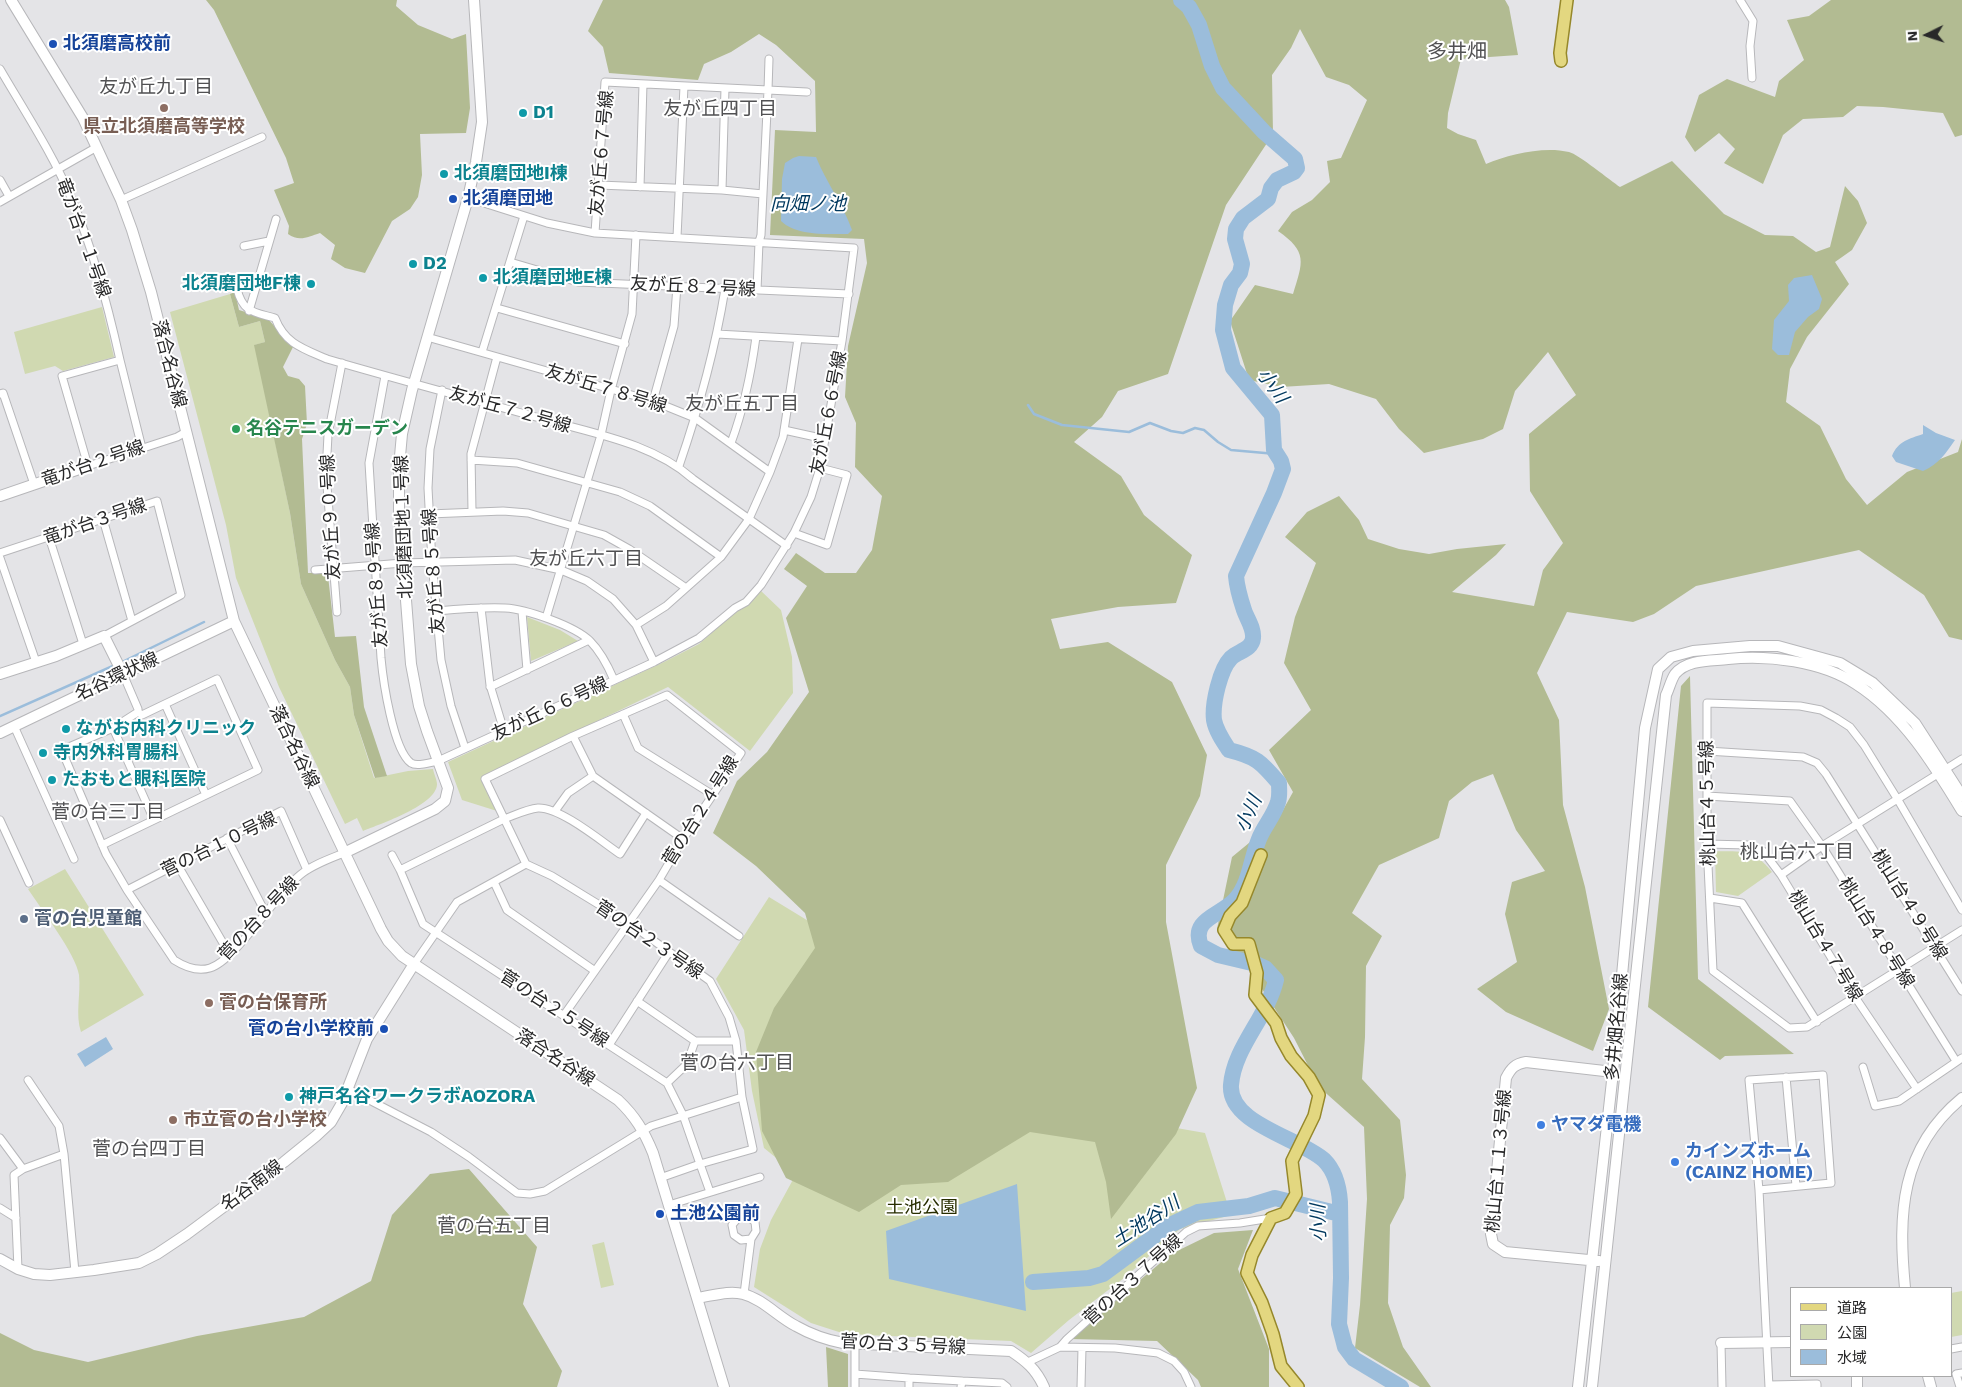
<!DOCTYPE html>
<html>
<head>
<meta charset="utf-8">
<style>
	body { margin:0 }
	#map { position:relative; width:1962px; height:1387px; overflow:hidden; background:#e4e4e7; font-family:"Work Sans","Noto Sans JP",sans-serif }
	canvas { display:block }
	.legend { position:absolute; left:1790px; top:1287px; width:162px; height:90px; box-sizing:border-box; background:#fff; border:1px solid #a9a9a9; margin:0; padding:6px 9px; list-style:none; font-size:15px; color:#282829 }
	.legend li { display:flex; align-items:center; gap:10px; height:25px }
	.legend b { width:25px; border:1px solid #a9a9a9 }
	.north { position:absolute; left:1902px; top:10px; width:50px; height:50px; -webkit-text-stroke:4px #fff; paint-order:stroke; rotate:266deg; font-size:14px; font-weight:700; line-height:20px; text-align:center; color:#282829 }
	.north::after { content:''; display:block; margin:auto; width:18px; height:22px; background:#282829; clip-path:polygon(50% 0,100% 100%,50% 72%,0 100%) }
</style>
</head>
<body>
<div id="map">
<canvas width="1962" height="1387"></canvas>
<ul class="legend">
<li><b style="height:6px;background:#e3d780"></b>道路</li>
<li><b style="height:14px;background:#d0d9b1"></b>公園</li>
<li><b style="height:14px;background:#9bbddb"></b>水域</li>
</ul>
<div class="north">N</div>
</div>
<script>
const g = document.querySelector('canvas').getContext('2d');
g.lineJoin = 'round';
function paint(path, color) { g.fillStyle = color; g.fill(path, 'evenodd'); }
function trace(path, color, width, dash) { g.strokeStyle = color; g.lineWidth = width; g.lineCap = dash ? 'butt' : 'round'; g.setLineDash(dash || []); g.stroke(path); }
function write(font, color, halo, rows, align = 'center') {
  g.font = font + ' "Work Sans","Noto Sans JP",sans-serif'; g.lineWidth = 4; g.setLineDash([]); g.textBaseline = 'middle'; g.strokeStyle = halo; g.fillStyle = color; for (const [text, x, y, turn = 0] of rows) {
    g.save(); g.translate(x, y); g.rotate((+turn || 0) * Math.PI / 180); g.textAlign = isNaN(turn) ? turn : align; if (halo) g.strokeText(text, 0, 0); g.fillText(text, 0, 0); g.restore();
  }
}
const green = new Path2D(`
	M230,294L239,327L260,321L265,342L255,345L290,513L301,584L335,660L350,687L354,715L374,778L408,771L433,769C434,774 437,780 437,784C437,805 380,824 363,831L357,818L345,824L279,687L236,578L226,525L170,312Z
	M102,307L114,357L63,371L55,366L25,374L14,332Z
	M760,590L781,610L792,657L793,693L750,751L668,687L481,777L497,811L462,800L448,762L664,662L699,644Z
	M527,617L560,630L578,641L531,661Z
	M1715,851C1742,852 1753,848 1772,872L1738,896L1716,892Z
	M65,869L144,995L81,1032C75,1014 81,994 79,975C76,954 41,909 28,889Z
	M769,897L833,936L1114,1117L1205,1133L1231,1215L1180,1229L1124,1278L1069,1320L1031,1353L1011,1341L865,1335L842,1333L811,1323L754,1287L760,1249L771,1220L796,1174L764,1148L752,1091L744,1030L716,979Z
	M604,1242L614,1285L601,1288L592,1245Z
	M1962,1291V1335L1951,1337V1293Z`);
const forest = new Path2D(`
	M206,0H397L396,6L418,25L452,39L466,34L470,108L466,133L420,134L422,175L418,197L410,209L392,221L365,273L345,268L331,259L335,245L320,233C308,237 299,242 288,234L289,226L274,190L294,183L286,158L214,10Z
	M603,0H1505L1509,7L1518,55L1461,59L1448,113L1447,128L1458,134L1476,140L1486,164C1509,154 1544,146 1569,152C1578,154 1611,181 1620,187L1672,161L1724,214L1765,235L1793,236L1816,252L1830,247L1845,186L1858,201L1867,223L1852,250L1835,262L1849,284L1807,337L1790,369L1786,402L1820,426L1846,479L1867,505L1907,472L1958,452L1962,439V640L1949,637L1924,595L1859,550L1696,586L1654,614L1633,622L1567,612L1537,673L1559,720L1563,805L1585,887L1609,1009L1593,1051L1506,1012L1477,989L1517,962L1505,914L1512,882L1545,871L1516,830L1493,774L1472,782L1449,801L1439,838L1379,865L1352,913L1382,936L1366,966L1365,1037L1362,1079L1400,1120L1406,1175L1404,1198L1390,1225L1388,1303L1403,1347L1431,1387H1420L1355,1348L1360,1305L1367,1199L1364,1127L1319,1087L1294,1038L1249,969L1217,929L1232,857L1278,819L1293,792L1269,750L1311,710L1284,663L1295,617L1316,563L1285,537L1307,512L1339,496L1359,520L1368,539L1399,549L1429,554L1457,549L1506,544L1496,555L1452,592L1534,606L1543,570L1563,543L1530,491L1529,434L1576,395L1548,352L1515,391L1503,429L1483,439L1424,453L1399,429L1376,399L1329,384L1281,387L1249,380L1230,321L1255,285L1293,294C1303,262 1308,252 1278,231L1292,212L1312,200L1330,182L1327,161L1341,158L1367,100L1349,85L1326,77L1300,29L1291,48L1272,75L1273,134L1226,205L1168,374L1118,391L1102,417L1074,442L1121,476L1144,515L1192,555L1176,603L1118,607L1051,619L1060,649L1108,642L1172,682L1207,755L1200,796L1166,865V922L1197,1088L1176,1134L1111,1219L1106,1182L1095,1142L1030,1132L948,1182L901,1185L859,1212L786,1178L762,1131L756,1052L774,1008L815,948L805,913L756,866L713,833L737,781L767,752L809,692L786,618L807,586L784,569L796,553L825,573H856L872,550L882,496L855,467L856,423L845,397L848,346L867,263L864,239L770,235L775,130L816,132L815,81L776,45L759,34L731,52L704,64L698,80L609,73L603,47L588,31Z
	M1831,0H1962V135L1955,137L1943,113L1883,107L1857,106L1843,117L1803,119L1783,135L1763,184L1724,163L1735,149L1719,133L1695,152L1685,137L1699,95L1727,79L1775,97L1779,81L1804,60L1787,20L1809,16Z
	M235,292L239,310L268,319L293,347L283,367L288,376L299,379L305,386L307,424L302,439L308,573H325L328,576L335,637L356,636L364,707L387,776L375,778L354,715L350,687L335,660L301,584L290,513L254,345L265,342L260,321L239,327L230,294Z
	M1690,676L1698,979L1794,1054L1725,1056L1720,1060L1648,1007L1681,686Z
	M469,1169L537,1247L523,1304L562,1371L557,1387H0V1333L34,1350L88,1362L197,1336L304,1317L371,1281L392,1215L430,1174Z
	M1253,1230L1238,1269L1269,1349V1387H1201L1198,1380L1157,1341L1070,1339L1171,1254L1214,1233Z
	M826,1347L848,1354V1387H828Z`);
const water = new Path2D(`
	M799,156L816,157C826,182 843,204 852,230L848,234C827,234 796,236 781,221L782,179L785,163L793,158Z
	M1812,275L1822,299L1819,309L1808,317L1795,332L1789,355H1778L1772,349L1774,320L1789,301L1788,285L1794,278Z
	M1923,425L1936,433L1955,440C1946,453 1939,464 1923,471L1896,462L1892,456C1898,441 1909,439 1923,434Z
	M106,1037L113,1049L85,1067L77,1054Z
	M1017,1184L1026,1311L889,1279L886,1231Z`);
const stream = new Path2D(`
	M1028,405L1034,414L1062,425L1129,432L1150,423L1171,431L1183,433L1195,428L1204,430L1218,442L1231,450L1276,454
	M120,663L204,622
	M0,716L115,665`);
const river = new Path2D(`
	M1181,0L1189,7L1199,25L1212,66L1223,88L1264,132L1295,159L1297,168L1294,172L1277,180L1271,188L1268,199L1243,218L1236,229L1235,239L1242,264L1240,273L1231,285L1225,305L1223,330L1233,368L1272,415L1274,450L1281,461L1283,469L1274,493L1236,576C1237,588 1240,598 1244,610C1247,619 1254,628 1253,638C1252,650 1238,651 1231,658C1220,669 1212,704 1214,720C1216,731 1223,741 1229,750C1257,757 1261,762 1279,783C1279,789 1280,796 1278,802C1274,816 1264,826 1259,839C1251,858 1250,884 1235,900C1220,916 1190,919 1201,946L1218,955L1256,964L1265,968L1276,980C1267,1018 1234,1047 1231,1085C1228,1124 1300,1138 1324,1160C1335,1171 1339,1187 1340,1202L1341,1278L1339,1324L1345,1347L1354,1359L1401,1387
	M1033,1282L1089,1278L1103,1274L1168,1226L1198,1212L1249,1206L1275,1198L1340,1214`);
const street = new Path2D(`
	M1740,0L1753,21L1750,46L1752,78
	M769,59L768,90L807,92
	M0,69C25,112 53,154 72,200C94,251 108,306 120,360
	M0,180L9,196
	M599,185L722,190L763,194
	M640,187L643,84
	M722,190L725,88
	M121,200L262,137
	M0,202L97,147
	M595,233L605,82L768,90L761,235L759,242L757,290
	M677,237L684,86
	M244,246L269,241
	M510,262L578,282L849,294
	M237,289C243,313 254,312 275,318C285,344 304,349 327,359C399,380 471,399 543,419C595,434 652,443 693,479L787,546
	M497,308L625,344
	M249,311L276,219
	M717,334L842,341
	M427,337L653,401L695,418L770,472
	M482,352L524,216
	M385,376L369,463L381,658C383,680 393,750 411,763C417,767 432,762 438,761L654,662L699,638L735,608L746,602L761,585L794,533L811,497L820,468L842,341L854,248L595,233L547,223L468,198
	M442,390L430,449L428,488L432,562L441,660L451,706L465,748
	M0,394L3,393L34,484
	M653,401L674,326L677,286
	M784,430L825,439
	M731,443C744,408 751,374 756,337
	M142,448L120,360L62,376L88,466L177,437L186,432
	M471,460L517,463L620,492L650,506L721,557
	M679,466C699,408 715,350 725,289
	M472,511L471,454L497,357
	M429,514L503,511L528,513L604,535L629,549L686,588
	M103,519L132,621
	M794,533L827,545L847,475L820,468
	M49,537L83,644
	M0,553L157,501L181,595L104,636
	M0,558L36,662
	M315,570L403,563L515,560L561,570L587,581L613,599L636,625L654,662
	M481,608L490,685L504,731
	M437,611C459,609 482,607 505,608C526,609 575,626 590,641C601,652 608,666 614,680
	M337,612L326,473L328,435L342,363
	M522,612L527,670
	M546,618L601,435L611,390L632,314L636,235
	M636,625L666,606L721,557L749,519L770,472L783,437L798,339
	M123,674L138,709V712L113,728L69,747L65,754V758L106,854L127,890L174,960C185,967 197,972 210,968C236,960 274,896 300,875C312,865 329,859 344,853
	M490,687L589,640
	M165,704L206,795
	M623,714L638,748L713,795
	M14,726L74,859
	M113,728L154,820
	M573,736L593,776L683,839
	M1707,751L1803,757L1817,763L1826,774L1962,991
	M1707,796L1790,801L1822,846L1956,1061
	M555,811L568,793L593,776
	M646,813L620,854C601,841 560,807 538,808C527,809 515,815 504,819L400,870L423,924L667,1083L683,1115L700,1164L753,1149L742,1097
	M0,820L29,883
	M227,838L265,912
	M1707,844L1748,845L1763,851L1781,875L1855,997L1917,1089
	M102,845L258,770L217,679L142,715L138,712
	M392,855L400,870
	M177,864L230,955
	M526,864L485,779L573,736L667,695L741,753L683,839L659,880L564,1015
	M1781,875L1822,846L1962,759
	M659,880L739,936
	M494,882L507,910L595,971
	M127,890L281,811L307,870
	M1710,898L1742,903L1817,1022
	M1962,910L1898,800L1864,745L1850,727L1836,718L1821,710L1800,706L1707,703V844L1713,971L1789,1028L1807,1027L1962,930
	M637,1001L695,1041H736
	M609,1045L669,952
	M1863,1067L1875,1106L1899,1101L1962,1058
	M1823,1075L1831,1183L1759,1190L1749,1080Z
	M1786,1077L1796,1186
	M28,1080L59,1126L64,1154
	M667,1083L687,1064L695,1041
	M348,1089L431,1132L469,1157L517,1193L530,1194L545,1191L651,1126L742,1097L736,1041L729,1017L710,981L629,923L552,876L526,864L457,902L414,964
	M0,1138L23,1169
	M660,1178L700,1164L710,1192
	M1759,1190L1769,1387
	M669,1205L760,1177
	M0,1208L16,1218
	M18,1269L14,1175L23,1169L64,1154L75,1272
	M744,1294L751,1239L756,1231L755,1222L747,1216L738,1218L732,1225L734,1235L741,1240L751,1239
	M1721,1343L1722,1387
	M1060,1347L1067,1339L1186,1232L1198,1226L1240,1223L1271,1218
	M1951,1349L1962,1347
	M1028,1362L1060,1347L1115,1348L1158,1353L1174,1361L1184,1372L1191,1387
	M855,1374L909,1378V1387
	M909,1378L962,1381
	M1769,1385L1817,1384V1387
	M855,1387V1344
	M961,1387L962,1381L1002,1383L1007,1387
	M1081,1387L1082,1348
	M1960,1387L1956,1374L1962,1373`);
const secondary = new Path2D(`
	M11,0L83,118L121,200L132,230L151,292L234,621L381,929L388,941L402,956L618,1100C635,1116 644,1131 653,1153L724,1387
	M0,496L88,466
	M0,674L56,656L104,636L123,674
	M0,733L234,621
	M344,853L435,809L445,801L448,788L427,731L419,706L411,664L399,511V467L402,434L412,390L468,198L476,162L482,122L474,0
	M0,1259L18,1269L34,1274L50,1275L94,1270L139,1263L157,1254L187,1234L284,1162L316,1136L331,1122L342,1103L367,1039L414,964
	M1599,1261L1505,1252L1493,1244L1491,1234L1506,1078C1511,1068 1515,1064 1526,1062L1613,1072
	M1905,1288C1898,1214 1900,1149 1962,1098
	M697,1298C712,1296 729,1290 743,1294C763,1299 778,1317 796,1326C810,1334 827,1340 843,1343L1011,1351C1026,1361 1036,1369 1044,1387
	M1721,1343L1791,1342
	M1857,1376V1387
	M1928,1376L1931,1387
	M1578,1387L1613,1072L1645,728L1658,669L1671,657L1693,651L1750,646H1778L1840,663L1873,683L1915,723L1962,796
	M1592,1387L1666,695C1669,689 1671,680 1675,674C1687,659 1711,661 1728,659C1769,655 1821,661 1856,684C1903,714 1934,765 1962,811`);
const primary = new Path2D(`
	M1561,61L1560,53L1567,0
	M1261,855L1242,903L1230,916L1224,930L1233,944H1249L1257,973L1255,995L1276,1023L1281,1038L1291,1056L1309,1077L1319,1095L1314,1116L1292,1161L1296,1194L1285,1213L1271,1218L1252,1255L1247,1273L1262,1303L1273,1334L1281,1366L1298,1387`);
const markers = [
	[53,44,5,"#1a4fb4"],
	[164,108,5,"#8d6e63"],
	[523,113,5,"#0f9aa8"],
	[444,174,5,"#0f9aa8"],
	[453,199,5,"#1a4fb4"],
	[413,264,5,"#0f9aa8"],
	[483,278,5,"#0f9aa8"],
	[311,284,5,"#0f9aa8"],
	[236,429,5,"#2e9e5b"],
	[66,729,5,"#0f9aa8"],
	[43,753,5,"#0f9aa8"],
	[52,780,5,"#0f9aa8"],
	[24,919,5,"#5c6f8a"],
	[209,1003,5,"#8d6e63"],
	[384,1029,5,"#1a4fb4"],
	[289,1097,5,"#0f9aa8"],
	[173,1120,5,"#8d6e63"],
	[1541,1125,5,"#3f7fe0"],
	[1675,1162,5,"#3f7fe0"],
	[660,1214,5,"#1a4fb4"]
];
const transitNames = [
	["北須磨高校前",63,44],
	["北須磨団地",463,199],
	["菅の台小学校前",374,1029,"right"],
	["土池公園前",670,1214]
];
const cultureNames = [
	["D1",533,113],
	["北須磨団地I棟",454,174],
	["D2",423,264],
	["北須磨団地E棟",493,278],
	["北須磨団地F棟",301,284,"right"],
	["ながお内科クリニック",76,729],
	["寺内外科胃腸科",53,753],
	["たおもと眼科医院",62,780],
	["神戸名谷ワークラボAOZORA",299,1097]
];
const educationNames = [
	["県立北須磨高等学校",164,127,"center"],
	["菅の台保育所",219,1003],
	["市立菅の台小学校",183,1120]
];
const streetNames = [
	["友が丘６７号線",602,153,-85],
	["竜が台１１号線",83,238,70],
	["友が丘８２号線",693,287,3],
	["落合名谷線",169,364,76],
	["友が丘７８号線",606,389,17],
	["友が丘７２号線",510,410,16],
	["友が丘６６号線",829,413,-79],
	["竜が台２号線",93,464,-19],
	["友が丘９０号線",331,517,-93],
	["竜が台３号線",95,522,-19],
	["北須磨団地１号線",404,527,-92],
	["友が丘８５号線",434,571,-94],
	["友が丘８９号線",377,585,-94],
	["名谷環状線",117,677,-25],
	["友が丘６６号線",550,709,-25],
	["落合名谷線",294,747,64],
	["桃山台４５号線",1708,803,-91],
	["菅の台２４号線",701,811,-58],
	["菅の台１０号線",219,845,-26],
	["桃山台４９号線",1909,905,58],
	["菅の台８号線",259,919,-47],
	["桃山台４８号線",1876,933,58],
	["菅の台２３号線",649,940,34],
	["桃山台４７号線",1825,946,59],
	["菅の台２５号線",554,1009,33],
	["多井畑名谷線",1617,1027,-85],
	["落合名谷線",555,1058,33],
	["桃山台１１３号線",1499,1161,-85],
	["名谷南線",252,1186,-37],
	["菅の台３７号線",1133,1280,-42],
	["菅の台３５号線",903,1345,3]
];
const leisureNames = [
	["名谷テニスガーデン",246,429]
];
const serviceNames = [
	["菅の台児童館",34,919]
];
const shopNames = [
	["ヤマダ電機",1551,1125],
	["カインズホーム",1685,1152],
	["(CAINZ HOME)",1685,1173]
];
const parkNames = [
	["土池公園",922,1208]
];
const neighbourhoodNames = [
	["友が丘九丁目",156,87],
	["友が丘四丁目",720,109],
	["友が丘五丁目",742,404],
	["友が丘六丁目",586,559],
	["菅の台三丁目",108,812],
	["桃山台六丁目",1797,852],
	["菅の台六丁目",737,1063],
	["菅の台四丁目",149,1149],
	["菅の台五丁目",494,1226]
];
const waterNames = [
	["向畑ノ池",808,204],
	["小川",1272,386,54],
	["小川",1249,814,-66],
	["土池谷川",1146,1222,-33],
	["小川",1319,1223,-91]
];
const quarterNames = [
	["多井畑",1457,52]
];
paint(green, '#d0d9b1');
paint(forest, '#b2bb92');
paint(water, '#9bbddb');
trace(stream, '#9bbddb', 2.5);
trace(river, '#9bbddb', 16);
trace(street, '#b7b7ba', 9);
trace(secondary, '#b7b7ba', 12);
trace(primary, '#96882b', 14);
trace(street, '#fff', 7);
trace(secondary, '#fff', 10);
trace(primary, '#e3d780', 11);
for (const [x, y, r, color] of markers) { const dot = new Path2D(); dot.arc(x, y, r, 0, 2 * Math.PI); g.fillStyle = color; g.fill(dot); trace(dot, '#fff', 2); }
write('bold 18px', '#164399', '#fff', transitNames, 'left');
write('bold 18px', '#0d838f', '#fff', cultureNames, 'left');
write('bold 18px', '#785e54', '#fff', educationNames, 'left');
write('18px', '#282829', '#fff', streetNames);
write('bold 18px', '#27864d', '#fff', leisureNames, 'left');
write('bold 18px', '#4e5e75', '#fff', serviceNames, 'left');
write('bold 18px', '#366cbe', '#fff', shopNames, 'left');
write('18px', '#282e00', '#fff', parkNames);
write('19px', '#515153', '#fff', neighbourhoodNames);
write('italic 19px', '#00385e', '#fff', waterNames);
write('20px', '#515153', '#fff', quarterNames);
</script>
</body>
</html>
